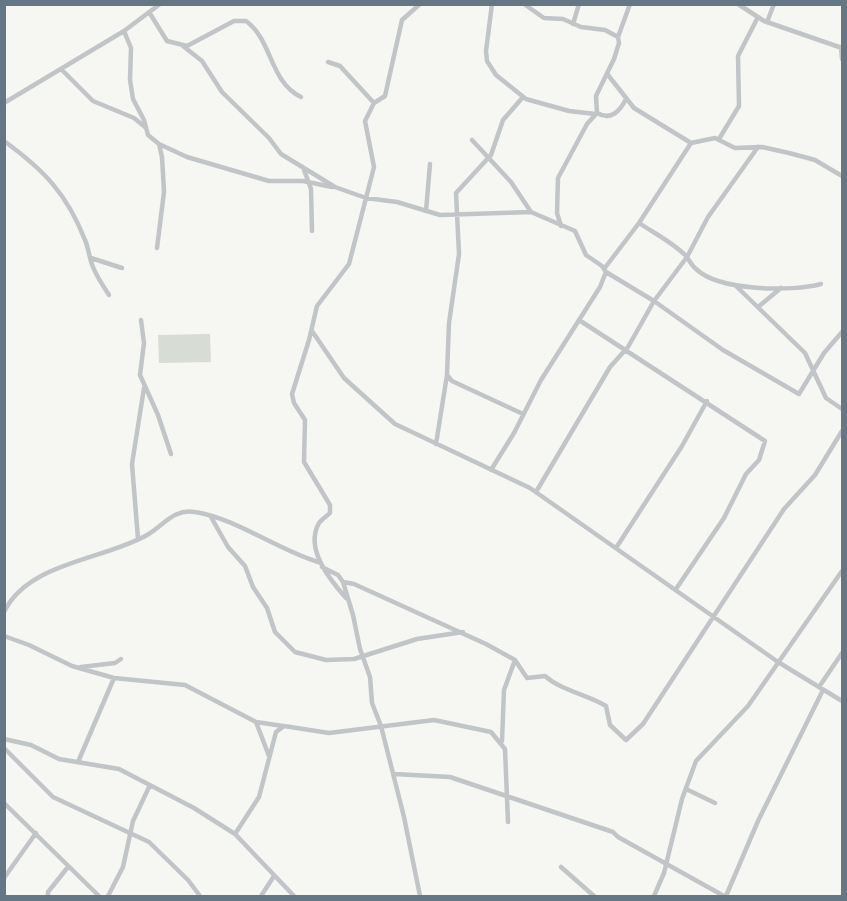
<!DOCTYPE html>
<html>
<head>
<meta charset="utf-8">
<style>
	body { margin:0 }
	#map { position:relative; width:847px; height:901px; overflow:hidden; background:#f6f6f3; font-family:"Golos Text",sans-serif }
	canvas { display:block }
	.frame { position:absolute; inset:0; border:6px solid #657784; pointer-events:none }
</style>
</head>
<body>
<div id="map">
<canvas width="847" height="901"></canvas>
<div class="frame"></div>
</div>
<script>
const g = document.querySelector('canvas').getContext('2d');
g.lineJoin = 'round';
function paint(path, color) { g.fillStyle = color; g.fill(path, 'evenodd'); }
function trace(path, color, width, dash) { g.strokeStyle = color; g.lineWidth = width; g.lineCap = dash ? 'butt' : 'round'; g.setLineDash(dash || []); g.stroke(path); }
const green = new Path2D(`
	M210,334L211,362L159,363L158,335Z`);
const minor = new Path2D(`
	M492,4L486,51L487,61L496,75L526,99L569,111L595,114
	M524,4L544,18L563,19L581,27L605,30L618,37
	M738,4L764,21L842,48
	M149,12L167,41L187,46L234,21H246C273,41 269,81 301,97
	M767,22L774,4
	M573,24L579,4
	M124,31L131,48L130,80L133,99L144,120L148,135L159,144L162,157L164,192L157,248
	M183,46L202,61L222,92L269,138L281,154L335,187L366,198L397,202L440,215L531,212L575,231L586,255L602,266L606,272L600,287L541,380L514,433L491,470
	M841,47L842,59
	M328,62L340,66L374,103L365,121L374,167L349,264L317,306L309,340L292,394L294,403L305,420L304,462L330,505V513C327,516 322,519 319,523C304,549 331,581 346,598
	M61,69L93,101L134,118L145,127
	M608,75L634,108L691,143L715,138L735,148L762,147L789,153L815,160L842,176
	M4,103L124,31L160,4
	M374,103L385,96L402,20L420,4
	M597,113C611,121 620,111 626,99
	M719,139L739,106L738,56L758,17
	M472,140L511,182L531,212
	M4,141C44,170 67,194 85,240C89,249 89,258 93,267C97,277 103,286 109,295
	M159,144L187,157L269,181H303L332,187
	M303,167L311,189L312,231
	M426,211L430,164
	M639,223L691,143
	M561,226L557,213L558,178L587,124L597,113L596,96L614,59L619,43L618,37L630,4
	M91,258L122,268
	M604,269L639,223C654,233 672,242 685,255C689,259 691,265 696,269C719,291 792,292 821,284
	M606,272L654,301L723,350L799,394L824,353L842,332
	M735,285L805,353L826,398L842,409
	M758,307L781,288
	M141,320L144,343L140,375L158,415L171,454
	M579,320L765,441L759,460L746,474L724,518L676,589
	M312,331L344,378L395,424L530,488L778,662L842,701
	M523,414L452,381L447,375L449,323L459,254L456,193L491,155L503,120L523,97
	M436,444L447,375
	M536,492L610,367L628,347L654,301L687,257L708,217L758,147
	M211,517L228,547L245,566L253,587L267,608L275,632L295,652L326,660L354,659L417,639L463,632
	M138,539L132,464L144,388
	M616,548L682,446L707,401
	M322,567L338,575L343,582L353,615L360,649L370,677L372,703L381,726L404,817L420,896
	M343,582L354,584L486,644L515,660L527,678L545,676C562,691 586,694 606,706L610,725L626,740L643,724L784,509L815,475L842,431
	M4,612C28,562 104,560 147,535C163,526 174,508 195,512C235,518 278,550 318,562
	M4,636L29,645L72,666L114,678L185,685L256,722L283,726
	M81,667L115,663L121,659
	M819,687L842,653
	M256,722L269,756
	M4,739L31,745L59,759L119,769L194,808L235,834L294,896
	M502,741L504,690L515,660
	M4,748L53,797L149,842L188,880L200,896
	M78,762L114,678
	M394,774L450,777L613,832L618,837L724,896
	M686,789L715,803
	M4,803L99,896
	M235,834L259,797L276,732L284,726L329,733L434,720L491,732L505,749L508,822
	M561,867L594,896
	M4,878L36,833
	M48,896V892L68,867
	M108,896L123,867L133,821L150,785
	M261,896L274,876
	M654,896L664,873L682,799L696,761L748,706L842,571
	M726,896L758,821L823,690`);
paint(green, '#d7ddd4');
trace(minor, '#c1c5c8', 4.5);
</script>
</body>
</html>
